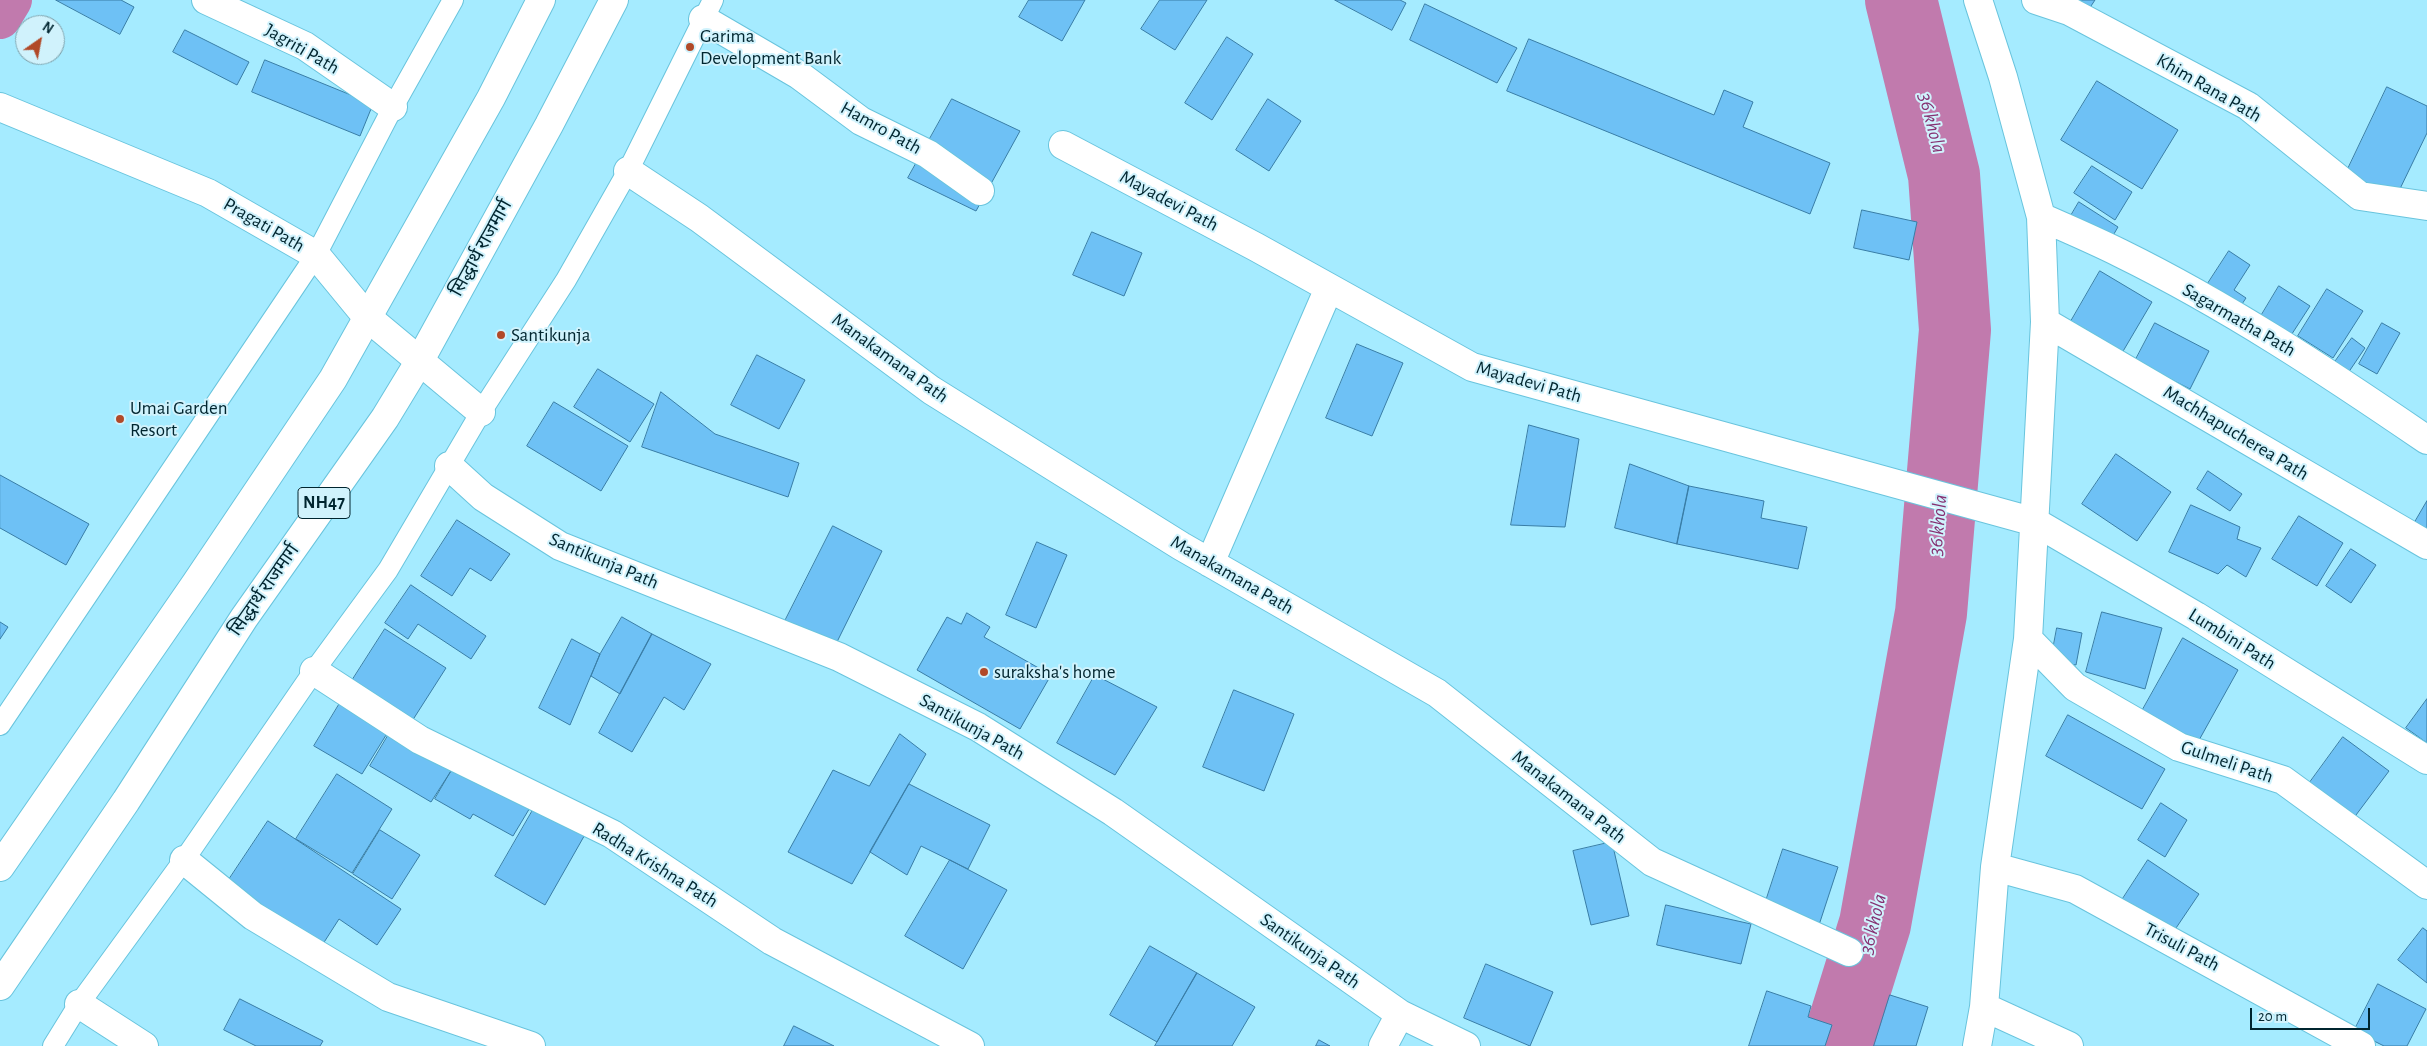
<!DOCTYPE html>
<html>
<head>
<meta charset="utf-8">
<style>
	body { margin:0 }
	#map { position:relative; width:2427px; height:1046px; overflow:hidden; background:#a5ebff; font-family:"Alegreya Sans",sans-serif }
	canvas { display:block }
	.north { position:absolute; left:15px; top:15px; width:50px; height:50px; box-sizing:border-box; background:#d0f2fc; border:1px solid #7da0aa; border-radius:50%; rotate:33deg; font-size:14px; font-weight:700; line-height:20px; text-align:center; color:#00252f }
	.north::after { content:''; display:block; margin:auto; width:18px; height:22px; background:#b14928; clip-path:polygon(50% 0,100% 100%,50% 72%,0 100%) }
	.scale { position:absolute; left:2250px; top:1008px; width:120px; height:22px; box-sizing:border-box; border:2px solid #00252f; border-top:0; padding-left:6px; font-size:15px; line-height:18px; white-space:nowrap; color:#00252f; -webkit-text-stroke:4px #d0f2fc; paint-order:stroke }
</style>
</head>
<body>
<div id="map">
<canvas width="2427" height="1046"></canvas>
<div class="north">N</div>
<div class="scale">20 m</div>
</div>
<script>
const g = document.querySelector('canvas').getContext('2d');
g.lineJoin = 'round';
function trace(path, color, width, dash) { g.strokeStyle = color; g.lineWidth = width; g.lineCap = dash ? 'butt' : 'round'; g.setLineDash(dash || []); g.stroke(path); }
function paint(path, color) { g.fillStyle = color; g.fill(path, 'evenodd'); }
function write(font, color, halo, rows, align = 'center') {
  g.font = font + ' "Alegreya Sans","Noto Sans Devanagari",sans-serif'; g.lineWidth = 4; g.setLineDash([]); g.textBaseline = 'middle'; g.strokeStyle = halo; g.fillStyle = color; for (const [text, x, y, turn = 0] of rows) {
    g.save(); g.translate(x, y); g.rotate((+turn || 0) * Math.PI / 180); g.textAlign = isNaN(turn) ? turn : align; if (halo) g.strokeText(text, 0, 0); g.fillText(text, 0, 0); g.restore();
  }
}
const canal = new Path2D(`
	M0,18L11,0`);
const river = new Path2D(`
	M1837,1046L1875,924L1931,613L1955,330L1944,175L1901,0`);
const building = new Path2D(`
	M56,0H121L134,7L120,34Z
	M1029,0H1085L1062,41L1019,17Z
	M1160,0H1207L1175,50L1141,29Z
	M1335,0H1400L1406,3L1392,30Z
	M2063,0H2095L2085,15Z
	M1425,4L1517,48L1497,83L1410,40Z
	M185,30L249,62L237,85L173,52Z
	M1227,37L1253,54L1212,120L1185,103Z
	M1529,39L1714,115L1724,90L1753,102L1743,127L1830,163L1810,214L1507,91Z
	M265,60L373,104L360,136L252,92Z
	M2097,81L2178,130L2142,189L2061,140Z
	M2387,87L2427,106V133L2396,197L2346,173Z
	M952,99L1020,131L976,211L908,178Z
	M1268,99L1301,121L1269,171L1236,150Z
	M2092,166L2132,192L2115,220L2074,193Z
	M2079,202L2118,227L2108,244L2069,219Z
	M1862,210L1917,222L1909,260L1854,248Z
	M1092,232L1142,253L1124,296L1073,275Z
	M2229,251L2250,265L2234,290L2246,298L2236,313L2203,291Z
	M2100,271L2152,302L2122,353L2070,323Z
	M2279,286L2310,306L2288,340L2258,321Z
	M2327,289L2363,311L2333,358L2298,336Z
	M2155,323L2209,351L2190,389L2135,361Z
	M2382,323L2400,333L2377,374L2359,364Z
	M2352,338L2365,348L2346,376L2332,366Z
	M1357,344L1403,363L1372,436L1326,418Z
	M757,355L805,380L779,429L731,405Z
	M598,369L654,404L630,442L574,407Z
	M661,392L715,434L799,463L788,497L642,447Z
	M554,402L628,446L601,491L527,446Z
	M1529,425L1579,439L1565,527L1511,525Z
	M2116,454L2171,492L2137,541L2082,504Z
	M1630,464L1689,486L1677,544L1615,528Z
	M2208,471L2242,494L2230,511L2197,489Z
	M0,475L89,524L66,565L0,528Z
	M1689,486L1764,501L1761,518L1807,527L1798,569L1677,544Z
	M2427,501V529L2415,522Z
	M2191,505L2240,527L2237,539L2261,548L2246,577L2227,565L2218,574L2169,552Z
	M2299,516L2343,543L2317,586L2272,559Z
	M457,520L510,554L491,581L470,568L452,596L421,576Z
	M833,526L882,551L833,650L783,625Z
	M1037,542L1067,555L1036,628L1006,615Z
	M2351,549L2376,565L2351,603L2326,586Z
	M411,585L486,636L471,659L418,624L408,639L385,623Z
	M2102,612L2162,628L2145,689L2086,672Z
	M967,613L990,627L984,637L1051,675L1020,729L917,670L947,617L961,624Z
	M622,617L652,634L620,694L591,676L600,654Z
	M0,622L8,627L0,639Z
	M2057,628L2082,633L2076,665L2051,660Z
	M385,629L446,668L407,729L346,690Z
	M652,634L711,664L684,710L664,697L632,752L599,733Z
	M2183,638L2238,670L2198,742L2142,711Z
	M572,639L600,654L570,725L539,708Z
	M1095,675L1157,707L1115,775L1057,743Z
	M1234,690L1294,714L1264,791L1203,767Z
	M343,698L391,727L362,774L314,746Z
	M2427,699V743L2406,728Z
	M2068,715L2165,769L2142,809L2046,756Z
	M389,734L451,771L431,802L370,766Z
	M900,734L926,754L852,884L788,852L833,770L869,786Z
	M2343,737L2389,771L2353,819L2308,785Z
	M456,763L531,806L513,836L473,814L470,819L435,799Z
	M337,774L392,809L352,873L296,839Z
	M909,784L990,825L968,869L921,846L907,875L870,852Z
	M537,803L587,831L545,905L495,876Z
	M2161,803L2187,820L2165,857L2138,840Z
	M268,821L401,909L377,945L339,919L321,947L226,884Z
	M380,830L420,855L392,899L353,874Z
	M1612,842L1629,916L1591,925L1573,851Z
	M1783,849L1838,867L1819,925L1764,907Z
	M950,860L1007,890L963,969L905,936Z
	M2148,860L2199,894L2172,934L2122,900Z
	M1666,905L1751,924L1741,964L1657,945Z
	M2423,928L2427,931V983L2398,960Z
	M1150,946L1197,973L1157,1042L1110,1015Z
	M1486,964L1553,992L1530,1046L1464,1018Z
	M1197,973L1255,1007L1232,1046H1155Z
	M2378,984L2426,1009L2407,1046H2384L2354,1031Z
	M1767,991L1811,1006L1808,1017L1832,1025L1825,1046H1749Z
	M1890,995L1928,1007L1916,1046H1874Z
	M240,999L323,1041L320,1046H256L224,1030Z
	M794,1026L834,1046H784Z
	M1319,1040L1330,1046H1316Z`);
const lane = new Path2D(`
	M0,725L316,255L393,107L453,0
	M53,1046L79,1004L184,860L314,671L388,570L481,412L566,280L628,171L713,0`);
const street = new Path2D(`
	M206,0L305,46L393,107
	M2036,0L2069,11L2248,106L2360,196L2427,206
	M703,19L799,75L861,121L928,154L980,191
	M0,107L208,193L316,255L367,317L481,412
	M1063,145L1256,247L1472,367L2035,522L2196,616L2427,760
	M628,171L699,218L931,390L1181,546L1437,693L1652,862L1849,952
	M2041,217C2068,229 2094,240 2120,253C2228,306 2329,373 2427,440
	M2045,322L2427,545
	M449,466L483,497L560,546L839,657L978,727L1113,812L1400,1014L1466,1046
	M1210,563L1329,288
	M2028,639L2075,687L2179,747L2283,780L2427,885
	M314,671L420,740L612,834L772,941L970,1046
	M184,860L253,916L388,997L531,1046
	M1995,867L2075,889L2361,1046
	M79,1004L144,1046
	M1984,1007L2069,1046
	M1383,1046L1400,1014
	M1977,1046L1984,1007L1995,867L2028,639L2045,322L2041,217L2003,77L1978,0`);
const highway = new Path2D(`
	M0,867L196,583L333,379L491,98L541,0
	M0,986L126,801L244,618L385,418L419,362L549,125L614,0`);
const markers = [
	[690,47,5,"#b14928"],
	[501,335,5,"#b14928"],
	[120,419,5,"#b14928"],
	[984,672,5,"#b14928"]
];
const shields = [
	[324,503,52]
];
const shieldNames = [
	["NH47",324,503]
];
const poiNames = [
	["Garima",700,36],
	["Development Bank",700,58],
	["Santikunja",511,335],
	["Umai Garden",130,408],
	["Resort",130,430],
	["suraksha's home",994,672]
];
const streetNames = [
	["Jagriti Path",302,49,30],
	["Khim Rana Path",2209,88,30],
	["Hamro Path",881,128,29],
	["Mayadevi Path",1169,201,28],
	["Pragati Path",264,225,30],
	["सिद्धार्थ राजमार्ग",481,248,-61],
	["Sagarmatha Path",2239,320,30],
	["Manakamana Path",890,358,36],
	["Mayadevi Path",1529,382,16],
	["Machhapucherea Path",2236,433,31],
	["Santikunja Path",604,561,23],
	["Manakamana Path",1232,575,30],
	["सिद्धार्थ राजमार्ग",264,590,-55],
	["Lumbini Path",2232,639,32],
	["Santikunja Path",972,727,29],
	["Gulmeli Path",2227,762,19],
	["Manakamana Path",1569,797,38],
	["Radha Krishna Path",655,865,32],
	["Trisuli Path",2182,947,28],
	["Santikunja Path",1310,951,35]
];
const waterNames = [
	["36 khola",1932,123,76],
	["36 khola",1938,525,-85],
	["36 khola",1873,924,-76]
];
trace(canal, '#c17aad', 42);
trace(river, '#c17aad', 72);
paint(building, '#6ec1f5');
trace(building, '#397da6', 1);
trace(lane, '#69c4dd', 22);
trace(street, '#69c4dd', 30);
trace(highway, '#69c4dd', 30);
trace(lane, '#fff', 20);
trace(street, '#fff', 28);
trace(highway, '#fff', 28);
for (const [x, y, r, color] of markers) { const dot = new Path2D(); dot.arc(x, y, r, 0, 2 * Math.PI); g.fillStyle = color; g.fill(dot); trace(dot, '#d0f2fc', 2); }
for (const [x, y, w] of shields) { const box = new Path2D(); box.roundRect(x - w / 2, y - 15.5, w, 31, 4); g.fillStyle = '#d0f2fc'; g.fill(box); trace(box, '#00252f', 1); }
write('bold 18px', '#00252f', null, shieldNames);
write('19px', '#00252f', '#d0f2fc', poiNames, 'left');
write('19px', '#00252f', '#d0f2fc', streetNames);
write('italic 20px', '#853071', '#d0f2fc', waterNames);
</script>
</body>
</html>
